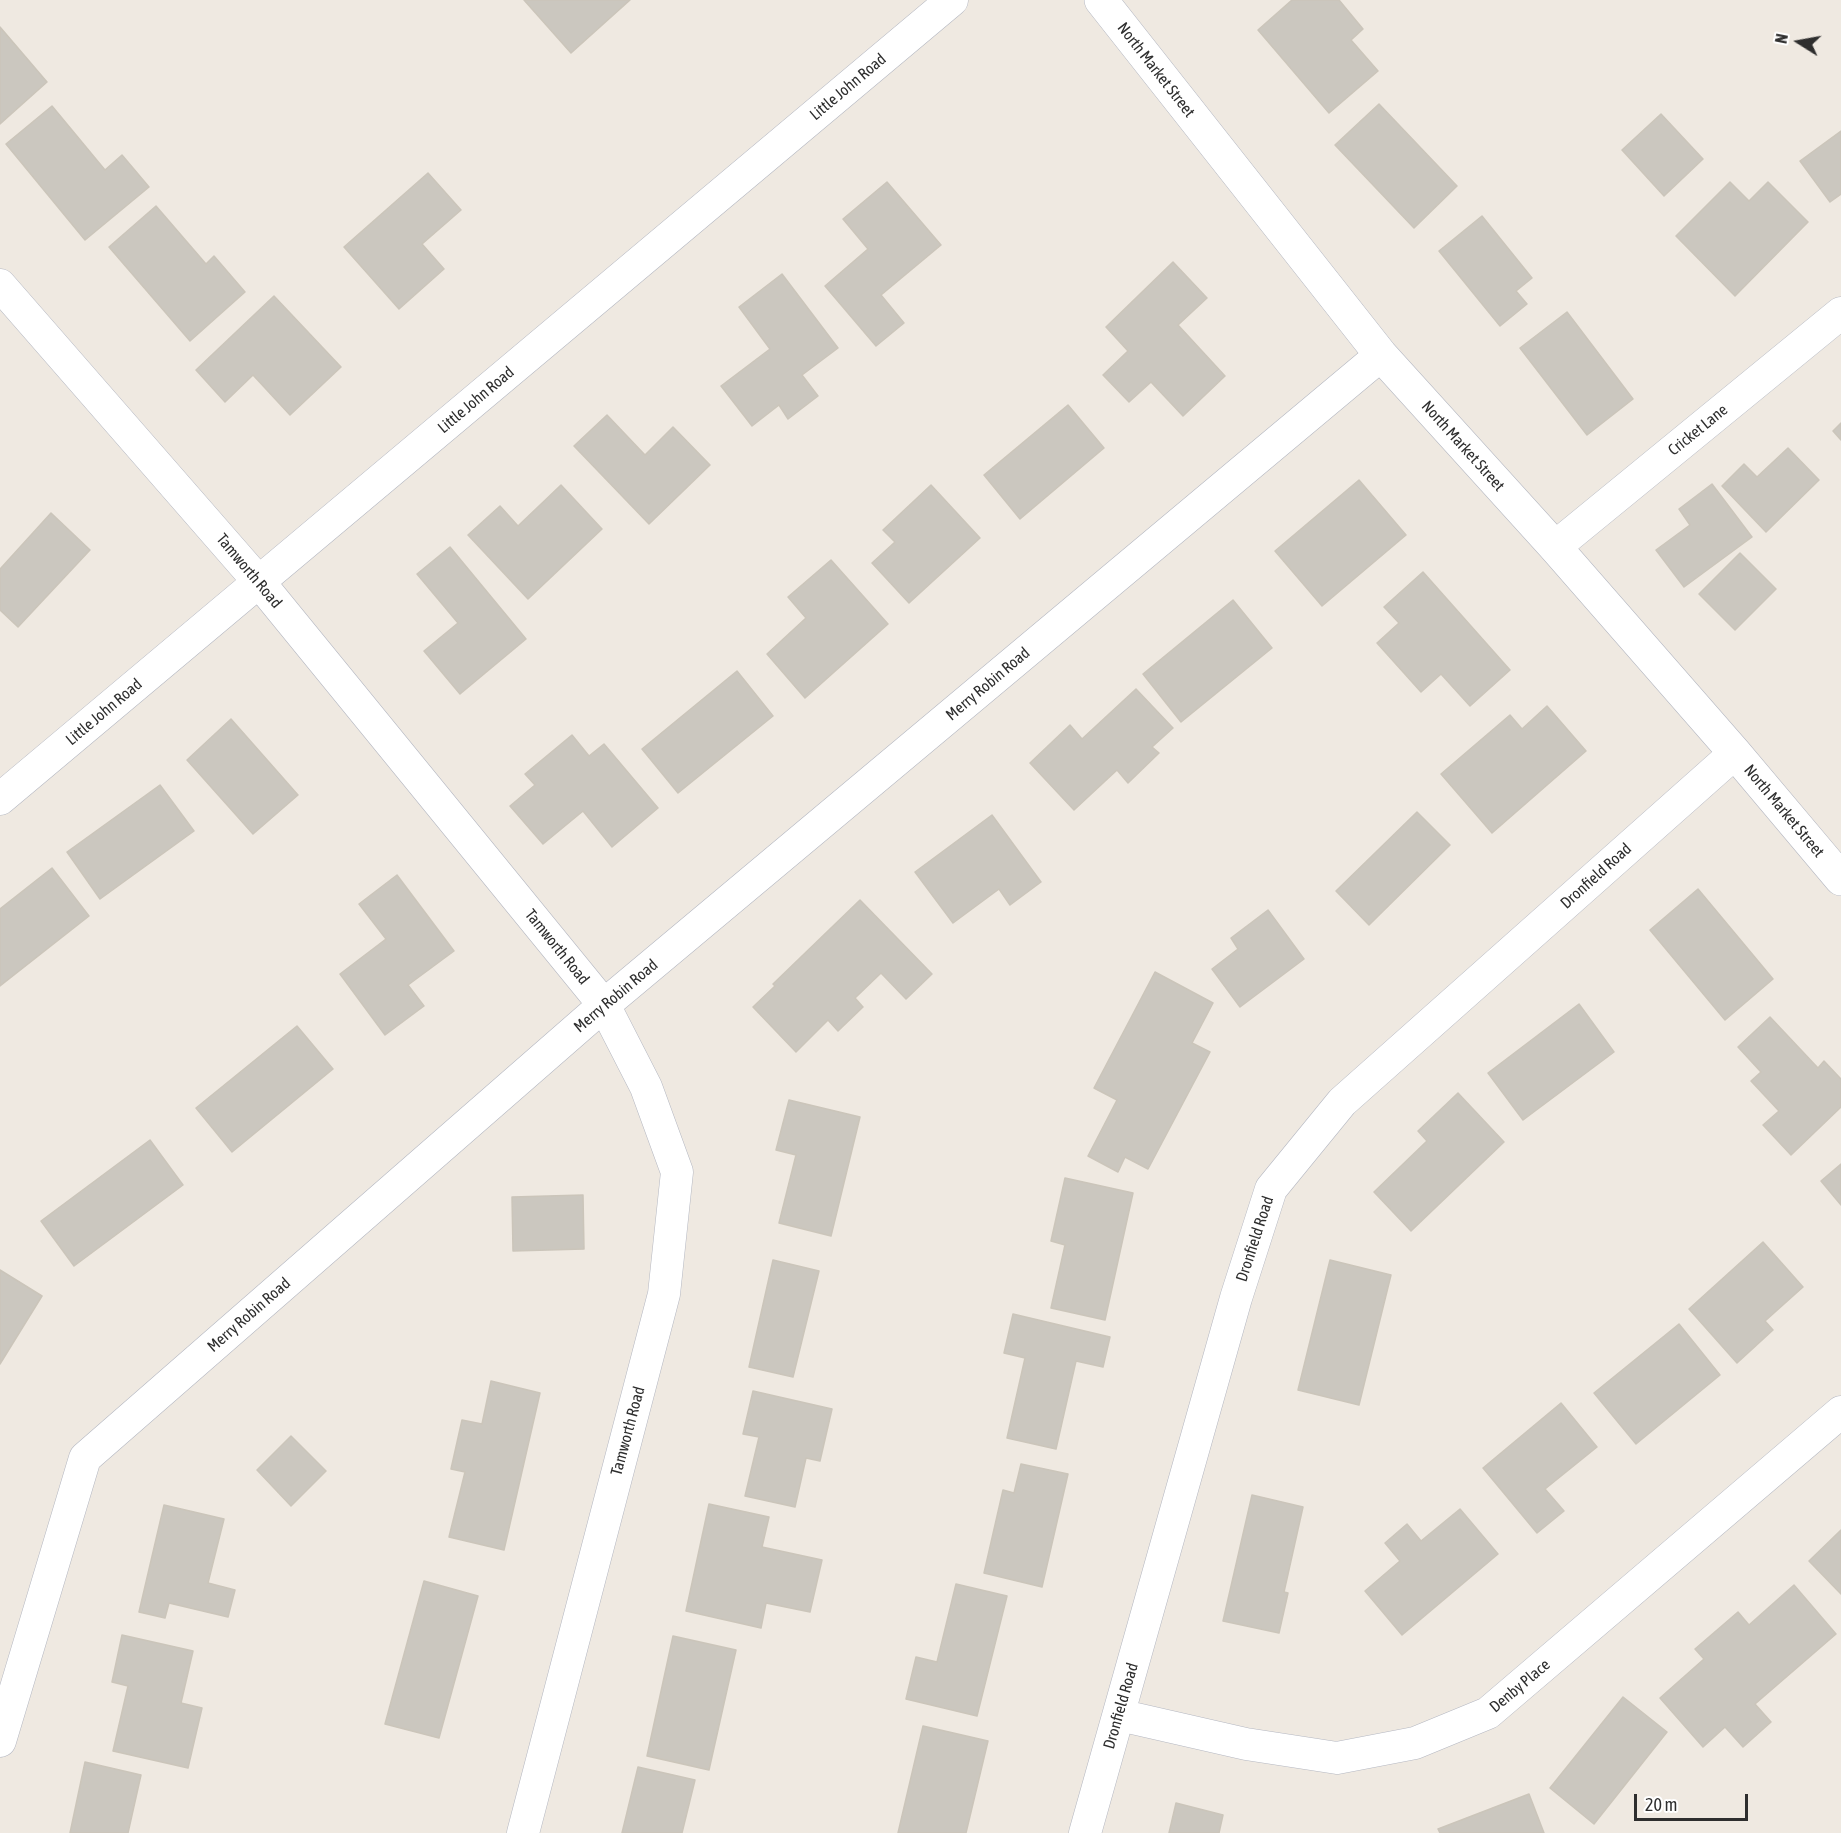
<!DOCTYPE html>
<html>
<head>
<meta charset="utf-8">
<style>
	body { margin:0 }
	#map { position:relative; width:1841px; height:1833px; overflow:hidden; background:#efe9e1; font-family:"Asap Condensed",sans-serif }
	canvas { display:block }
	.north { position:absolute; left:1769px; top:12px; width:60px; height:60px; -webkit-text-stroke:4px #fff; paint-order:stroke; rotate:281deg; font-size:16px; font-weight:700; line-height:24px; text-align:center; color:#2e2e2e }
	.north::after { content:''; display:block; margin:auto; width:21px; height:27px; background:#2e2e2e; clip-path:polygon(50% 0,100% 100%,50% 72%,0 100%) }
	.scale { position:absolute; left:1634px; top:1794px; width:114px; height:27px; box-sizing:border-box; border:3px solid #2e2e2e; border-top:0; padding-left:8px; font-size:18px; line-height:21px; white-space:nowrap; color:#2e2e2e; -webkit-text-stroke:4px #fff; paint-order:stroke }
</style>
</head>
<body>
<div id="map">
<canvas width="1841" height="1833"></canvas>
<div class="north">N</div>
<div class="scale">20 m</div>
</div>
<script>
const g = document.querySelector('canvas').getContext('2d');
g.lineJoin = 'round';
function paint(path, color) { g.fillStyle = color; g.fill(path, 'evenodd'); }
function trace(path, color, width, dash) { g.strokeStyle = color; g.lineWidth = width; g.lineCap = dash ? 'butt' : 'round'; g.setLineDash(dash || []); g.stroke(path); }
function write(font, color, halo, rows, align = 'center') {
  g.font = font + ' "Asap Condensed",sans-serif'; g.lineWidth = 4.5; g.setLineDash([]); g.textBaseline = 'middle'; g.strokeStyle = halo; g.fillStyle = color; for (const [text, x, y, turn = 0] of rows) {
    g.save(); g.translate(x, y); g.rotate((+turn || 0) * Math.PI / 180); g.textAlign = isNaN(turn) ? turn : align; if (halo) g.strokeText(text, 0, 0); g.fillText(text, 0, 0); g.restore();
  }
}
const building = new Path2D(`
	M524,0H630L571,53Z
	M1292,0H1339L1363,29L1351,40L1378,71L1329,113L1258,30Z
	M0,27L47,82L0,124Z
	M1379,104L1457,186L1414,228L1335,145Z
	M52,106L105,170L122,155L149,187L85,240L6,144Z
	M1661,114L1703,159L1664,196L1622,150Z
	M1841,131V194L1830,202L1800,161Z
	M428,173L461,210L422,244L444,269L399,309L344,247Z
	M887,182L941,245L881,295L904,323L876,346L825,286L868,249L843,219Z
	M1730,182L1749,201L1768,182L1808,222L1735,296L1676,236Z
	M156,206L206,264L214,256L245,292L190,341L109,247Z
	M1482,216L1532,278L1516,291L1527,304L1500,326L1439,251Z
	M1173,262L1207,298L1178,325L1225,376L1183,416L1151,382L1129,402L1103,375L1128,351L1106,327Z
	M782,274L838,348L802,375L818,396L788,419L779,405L752,426L721,386L770,349L739,307Z
	M274,296L341,367L290,415L253,375L225,402L196,370Z
	M1567,312L1633,399L1587,435L1520,348Z
	M1068,405L1104,448L1020,519L984,475Z
	M607,415L645,455L673,427L710,465L649,524L574,446Z
	M1841,423V440L1833,431Z
	M1788,448L1819,480L1766,532L1722,486L1744,464L1757,477Z
	M1359,480L1406,535L1322,606L1275,551Z
	M1712,484L1752,537L1684,587L1656,550L1690,525L1679,509Z
	M561,485L602,529L528,599L468,535L500,506L518,526Z
	M931,485L980,538L909,603L872,563L895,542L883,530Z
	M51,513L90,550L18,627L0,610V569Z
	M450,547L526,639L460,694L424,651L458,623L417,574Z
	M1740,553L1776,589L1735,630L1699,594Z
	M831,560L888,624L805,698L767,654L806,618L788,597Z
	M1423,572L1510,670L1470,706L1441,674L1421,692L1377,643L1399,623L1384,607Z
	M1233,600L1272,648L1181,722L1143,674Z
	M737,671L773,716L678,793L642,749Z
	M1136,689L1173,728L1152,747L1159,753L1128,783L1117,770L1074,810L1030,763L1070,725L1082,739Z
	M1547,706L1586,751L1492,833L1441,774L1510,715L1522,729Z
	M231,719L298,795L253,834L187,760Z
	M572,735L589,756L604,744L658,808L612,847L583,811L543,844L510,806L535,785L525,774Z
	M160,785L194,831L100,899L67,852Z
	M1417,812L1450,845L1369,925L1336,891Z
	M992,815L1041,882L1010,905L999,889L953,923L915,872Z
	M52,868L89,916L0,986V909Z
	M397,875L454,951L408,985L424,1006L385,1035L340,974L386,939L359,904Z
	M1698,889L1773,979L1725,1020L1650,930Z
	M860,900L932,974L906,999L881,973L855,998L863,1007L838,1031L828,1020L796,1052L753,1007L775,986L773,984Z
	M1268,910L1304,959L1240,1007L1212,969L1238,949L1231,938Z
	M1155,972L1213,1003L1192,1043L1210,1052L1148,1169L1125,1157L1118,1172L1088,1156L1117,1100L1094,1088Z
	M1579,1004L1614,1052L1523,1120L1488,1073Z
	M1770,1017L1818,1068L1824,1061L1841,1079V1107L1791,1155L1763,1125L1779,1111L1751,1081L1761,1072L1738,1047Z
	M297,1026L333,1069L232,1152L196,1108Z
	M1458,1093L1504,1142L1411,1231L1374,1192L1427,1141L1418,1131Z
	M789,1100L860,1117L831,1236L779,1223L796,1155L776,1150Z
	M150,1140L183,1185L74,1266L41,1221Z
	M1841,1164V1205L1821,1181Z
	M1065,1178L1133,1193L1105,1320L1051,1308L1065,1245L1051,1241Z
	M583,1195L584,1249L513,1251L512,1197Z
	M1763,1242L1803,1287L1765,1321L1773,1330L1737,1363L1689,1309Z
	M773,1260L819,1271L793,1377L749,1367Z
	M1330,1260L1391,1275L1359,1405L1298,1390Z
	M0,1270L42,1296L0,1364Z
	M1013,1314L1110,1337L1103,1367L1076,1361L1056,1449L1007,1438L1025,1358L1004,1353Z
	M1679,1324L1720,1375L1636,1444L1594,1393Z
	M491,1381L540,1393L504,1550L449,1537L465,1472L451,1469L462,1420L482,1424Z
	M753,1391L832,1409L820,1461L806,1458L795,1507L745,1496L759,1437L743,1434Z
	M1561,1403L1597,1447L1545,1489L1564,1511L1537,1533L1483,1468Z
	M291,1436L326,1471L291,1506L257,1470Z
	M1021,1464L1068,1474L1042,1587L984,1573L1003,1490L1014,1493Z
	M1252,1495L1303,1507L1284,1592L1288,1593L1279,1633L1223,1621Z
	M709,1504L769,1517L762,1547L822,1560L810,1612L766,1603L761,1628L686,1611Z
	M164,1505L224,1519L208,1583L235,1590L228,1617L169,1603L165,1618L139,1612Z
	M1460,1509L1498,1554L1402,1635L1365,1591L1400,1561L1385,1543L1407,1524L1421,1541Z
	M1841,1530V1594L1809,1561Z
	M424,1581L478,1596L439,1738L385,1724Z
	M956,1584L1007,1596L977,1716L906,1699L916,1657L937,1662Z
	M1794,1585L1836,1634L1755,1704L1771,1722L1743,1747L1725,1727L1703,1747L1660,1698L1704,1659L1695,1649L1738,1612L1749,1625Z
	M122,1635L193,1651L181,1703L202,1708L188,1768L113,1751L128,1686L112,1682Z
	M673,1636L736,1650L709,1770L647,1756Z
	M1623,1697L1667,1732L1594,1824L1550,1788Z
	M923,1726L988,1741L966,1833H898Z
	M85,1762L141,1775L128,1833H70Z
	M638,1767L695,1780L682,1833H622Z
	M1529,1794L1544,1833H1440L1438,1829Z
	M1176,1803L1223,1815L1219,1833H1169Z`);
const street = new Path2D(`
	M0,285L259,582L604,1005L646,1087L677,1172L664,1294L523,1833
	M1555,547L1841,313
	M0,799L952,0
	M1119,1715L1246,1744L1337,1758L1415,1743L1488,1713L1841,1412
	M0,1741L85,1458L604,1005L1381,355
	M1085,1833L1236,1298L1271,1189L1342,1102L1735,753`);
const secondary = new Path2D(`
	M1101,0L1381,355L1555,547L1735,753L1841,879`);
const streetNames = [
	["North Market Street",1156,70,52],
	["Little John Road",848,87,-40],
	["Little John Road",476,400,-40],
	["Cricket Lane",1698,430,-39],
	["North Market Street",1463,446,48],
	["Tamworth Road",249,571,50],
	["Merry Robin Road",988,684,-40],
	["Little John Road",104,712,-40],
	["North Market Street",1784,811,50],
	["Dronfield Road",1596,876,-42],
	["Tamworth Road",557,947,51],
	["Merry Robin Road",616,996,-40],
	["Dronfield Road",1255,1239,-72],
	["Merry Robin Road",249,1315,-41],
	["Tamworth Road",628,1431,-75],
	["Denby Place",1520,1686,-40],
	["Dronfield Road",1121,1706,-74]
];
paint(building, '#cbc7bf');
trace(building, '#cbc5ba', 1.5);
trace(street, '#b4b7c1', 33);
trace(secondary, '#b4b7c1', 34);
trace(street, '#fff', 32);
trace(secondary, '#fff', 33);
write('16px', '#2e2e2e', '#fff', streetNames);
</script>
</body>
</html>
